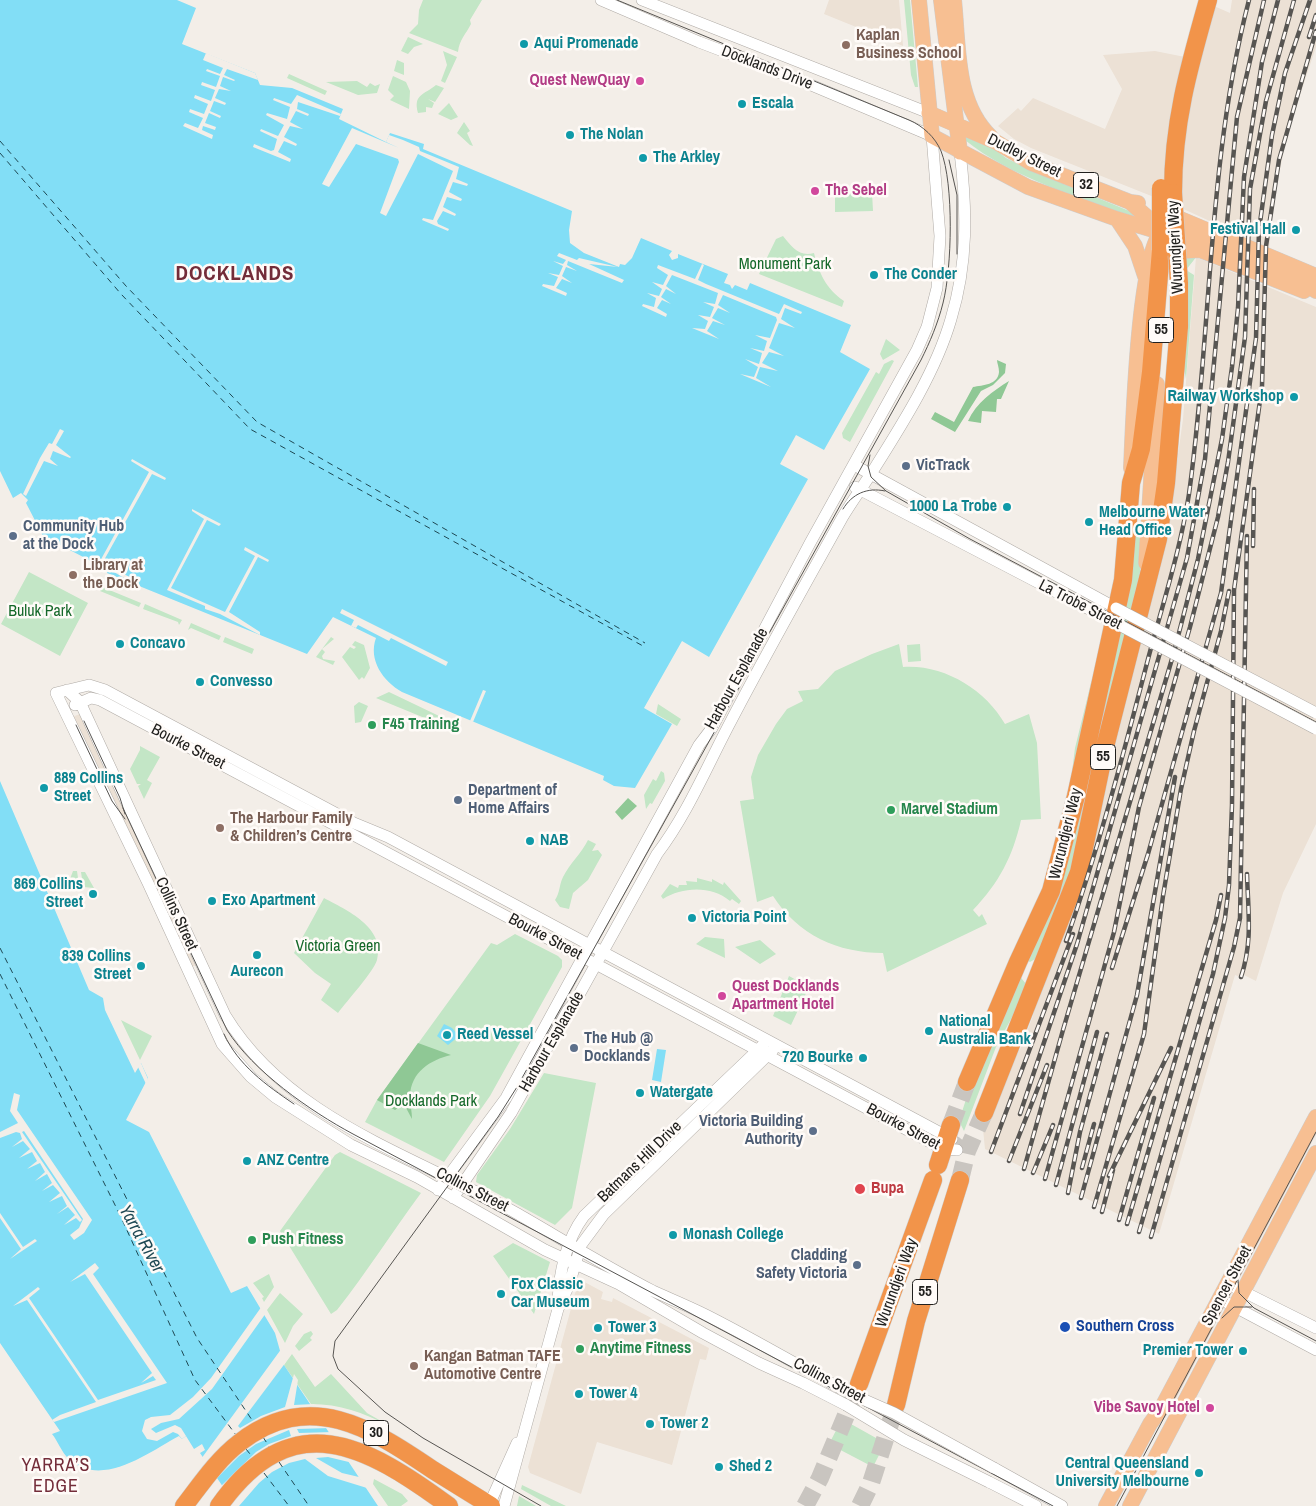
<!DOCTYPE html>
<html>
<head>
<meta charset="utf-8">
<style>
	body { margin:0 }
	canvas { display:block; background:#f3eee8 }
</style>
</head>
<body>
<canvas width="1316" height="1506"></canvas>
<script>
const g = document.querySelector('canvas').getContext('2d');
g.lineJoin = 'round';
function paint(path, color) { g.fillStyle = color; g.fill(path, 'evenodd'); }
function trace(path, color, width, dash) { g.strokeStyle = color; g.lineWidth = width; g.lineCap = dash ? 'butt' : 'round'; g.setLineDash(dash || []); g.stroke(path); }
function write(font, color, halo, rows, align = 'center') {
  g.font = font + ' "Archivo Narrow",sans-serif'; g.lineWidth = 5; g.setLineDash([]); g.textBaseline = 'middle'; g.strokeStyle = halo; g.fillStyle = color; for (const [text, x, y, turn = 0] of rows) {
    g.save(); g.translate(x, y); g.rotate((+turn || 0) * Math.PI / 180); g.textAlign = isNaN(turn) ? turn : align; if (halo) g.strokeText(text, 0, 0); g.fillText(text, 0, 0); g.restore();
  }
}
const built = new Path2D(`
	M829,0H899L903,46L824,14Z
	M1232,0H1316V47L1288,131L1274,198L1269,248L1179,207L1031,148L1014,139L998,126L1018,108L1021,111L1033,98L1105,129L1122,89L1103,55L1155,51L1195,59L1214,6L1230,13Z
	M1196,257L1316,307V824L1283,893L1256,981L1244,975L1242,978L1235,975L1159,1234L985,1149L983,1129L1008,1067L1020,1049L1033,1016L1037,992L1113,743L1167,533L1183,419Z
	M82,713L198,964L190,968L70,718Z
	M579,1279L603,1292L601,1299L612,1302L613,1298L709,1348L706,1360L700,1359L672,1465L597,1442L581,1494L530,1473L528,1467Z`);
const green = new Path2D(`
	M423,0H482L470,20L471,24C466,34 459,40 458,52L409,33L418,24L419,10Z
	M904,0H910L918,87H915L911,75Z
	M408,37L423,44L414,47L408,54L401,51Z
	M443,51L457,57L445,83L441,81L447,65Z
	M397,60L404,63V75L394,71Z
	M289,74L327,91L325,95L287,78Z
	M393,76L406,82L410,91L409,109L390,100L394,96L388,90Z
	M357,81L367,87L370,83L375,86L380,84L377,93L358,95L326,82Z
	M436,85L444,88L435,102L428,99L434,103L432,108L426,107V112L418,113C413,94 424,95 436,85Z
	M449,103L458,117L451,120L438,114Z
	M464,122L470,131L467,133L473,146L470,145L457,133Z
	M965,136L984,141L1006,158L1028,169L1134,213L1139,219C1087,201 1008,176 965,140Z
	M872,192L873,211L835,212V193Z
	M783,236C792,247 799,257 814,253C819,273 826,289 844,301L842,307L759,274L776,239Z
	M1197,256L1186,270L1194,275L1186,379L1171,289L1177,261Z
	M886,339L900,350L883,360L880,354Z
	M892,360L894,361L850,442L843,438L842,433L876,372L879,374L884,364Z
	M1137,527L1142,532L1144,540L1138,588L1073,871L1037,958L1030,962L1025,959L1053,898L1134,528Z
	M29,572L88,603L60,656L1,624Z
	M102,587L141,603L139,607L100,591Z
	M145,604L182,620L179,625L178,622L143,609Z
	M191,623L221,636L219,640L191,628L188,630Z
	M225,637L254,649L252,654L223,642Z
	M331,637L334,639L322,649L325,652L322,656L323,659L335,661L333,665L316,657Z
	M355,641L364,645L370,668L364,679L362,677L359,680L342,657L350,647L354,649L356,647L352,645Z
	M899,644L903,667C943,664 985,689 1005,724L1029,714L1037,743L1041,819L1021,820C1013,856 999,883 973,910L979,917L982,914L987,924L887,972L883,953C838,953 798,935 773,896L757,902L740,801L754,799L751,777L758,755L776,724L787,709L803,701L798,691L818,689L835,671L872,654Z
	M920,644L921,661L908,662L907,645Z
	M1091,683H1092L1071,780L1075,748Z
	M389,692L460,726L449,728L376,698Z
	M359,702L368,706L361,722L355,723L354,706Z
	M658,704L681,719L677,726L656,714Z
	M140,746L160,757L147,780L152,783L144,799L138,786L141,784H137L130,769L140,750Z
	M661,771L664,773L665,781L652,804L650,803L646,809L644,795L653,779L656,781Z
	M588,840L596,844L592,851L598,850L602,855L588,880L573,893L569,909L560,907L555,900C560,893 559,885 563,877C570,863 581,854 588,840Z
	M73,871H77L78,878L82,879L81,872H85L94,888L73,886L70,879Z
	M697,878L712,882V879L723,885L724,882L741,901L739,904L732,899L730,901C711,885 682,887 663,899L661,896L670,884L678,888L679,885H687L686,881L697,882Z
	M324,898C346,910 386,927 377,960C374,971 347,1001 338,1013L321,1000L331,984L315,973L294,953Z
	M515,934L558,956L562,960V967L490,1096L444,1162L365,1122L377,1100L491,943L497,945Z
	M705,937L724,939L725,958L696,944Z
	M760,940L776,954L760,964L735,947Z
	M1018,974L1026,984V991L996,1047L964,1131L959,1121L970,1087Z
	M789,976L809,987L791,1025L773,1016Z
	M121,1020L152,1036L140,1060Z
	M544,1073L596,1083L572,1208L555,1225L476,1182L477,1175L510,1129Z
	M340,1152L421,1193C392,1232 367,1272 337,1310L331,1314L280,1231L335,1155Z
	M513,1243L550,1262L534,1314L493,1256Z
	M269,1274L274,1287L264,1302L262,1298L264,1297L253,1283Z
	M280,1293L303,1314L293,1326L285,1343L267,1310Z
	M311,1331L313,1334L310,1338L312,1340L299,1351L295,1346L304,1334Z
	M292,1354L315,1387L331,1374L367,1413L388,1425C363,1413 340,1404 311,1404L284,1365Z
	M842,1419L885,1443L873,1467L829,1444Z
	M374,1479L402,1494L408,1501L401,1506H388L373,1484Z
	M522,1485L566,1506H551L521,1489Z
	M519,1496L536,1506H517Z`);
const forest = new Path2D(`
	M997,360L1006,364L1005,373L993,385L981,391L955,432L931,419L935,412L954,422L973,387C983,385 998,385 999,372C999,367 997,363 997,360Z
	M1009,381L1001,399H997L996,412L982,411L981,423L968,421C976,403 993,391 1009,381Z
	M628,798L637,806L622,820L615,812Z
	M418,1043L451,1055C430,1060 411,1072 410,1096C410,1104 412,1112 412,1119L405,1106L402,1105L395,1110L377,1100Z`);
const water = new Path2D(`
	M0,0H177L196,8L182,44L255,73L260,85L292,88L343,109L339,119L386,142L390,133L424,144L423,149L572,211L569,230L570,243L584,253L619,267L620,264L625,265L632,258L641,238L672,251L669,255L672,260L678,258V254L728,274L724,283L730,285L732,289L735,285L747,290L750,283L851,325L840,352L870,369L824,450L796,435L780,464L808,479L709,657L682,641L644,708L672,724L635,788L614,786L603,780L604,776L402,692C383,681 368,660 376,638L333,617L307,654L107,573L108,570L43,536L26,503L28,500L21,493L13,498L0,471Z
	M0,781L89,990L103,998L105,1010L135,1073L141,1063L148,1078L126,1120L149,1132L231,1293L247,1286L275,1333L284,1365L378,1506H236L200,1453L205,1450L202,1444L194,1449L186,1436L182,1439L179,1436C149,1452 102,1489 69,1459C61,1452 58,1441 52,1434L60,1431L0,1343Z
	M444,1024L452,1028L459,1036L448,1045L437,1036Z
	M657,1049L666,1050L661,1082L652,1080Z`);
const pier = new Path2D(`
	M206,53L255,73L258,80L227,69L224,75L235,80L234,81L223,77L220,86L231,91L219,89L215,98L226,103L225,105L214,101L210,111L221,116L220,118L209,113L205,123L216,127L215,130L203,126L202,130L213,135L212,139L183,126L185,123L198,128L203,118L189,112L190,109L204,114L208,104L194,98L195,95L211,101L215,90L201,85L202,82L216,87L220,76L206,71L207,69L220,74L223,68L203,60Z
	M297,95L341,114L340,116L298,102L297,109L309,114L308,116L296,111L290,122L303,129L290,126L284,137L297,144L296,146L284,141L278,152L291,159L290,162L253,147L254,144L271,151L274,150L277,139L260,131L261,129L278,136L284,125L266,115L267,113L287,119L290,107L273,100L274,98L291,104Z
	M352,128L399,148L386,142L389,135L403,140L419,147L420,151L459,167L456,179L468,184L467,186L453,182L449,192L462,199L461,201L447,197L443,207L456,214L455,216L443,211L437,221L438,224L449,229L448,231L422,220L423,218L433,220L453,171L418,154L386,216L380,213L399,162L398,159L356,144L329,187L322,184Z
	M559,253L577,260L579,258L618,267L589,264L624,280L622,283L568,261L567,265L577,271L566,267L562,276L572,283L562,279L556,288L567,293L566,296L542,286L543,284L554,286L558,277L548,273L559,275L563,266L553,261L563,264L566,260L557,256Z
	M702,264L704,265L698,280L706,284L779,314L784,304L802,312L801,314L785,308L781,319L795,328L779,323L769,348L784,356L769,352L762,363L778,371L760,367L756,378L771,387L740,374L754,377L758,367L745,359L759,364L762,353L750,348L764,351L767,341L755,335L770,338L777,320L776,317L723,295L718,305L730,313L718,308L712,318L725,325L713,321L707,331L719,339L692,328L705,329L708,321L698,315L710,317L714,307L703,302L715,304L718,293L672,275L666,286L676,294L666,289L661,297L671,304L662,300L657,308L667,314L666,317L642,306L643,304L654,307L656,298L647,293L659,296L662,289L652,282L663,285L668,275L657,268L658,265L695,279Z
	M60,429L64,431L56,445L71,457L70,458L53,451L50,459L58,466L44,461L26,496L23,494L40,458L49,443L52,444Z
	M132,459L166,478L165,480L152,474L103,562L131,578L129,581L99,563L149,472L131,461Z
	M192,509L221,524L219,526L207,520L171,588L225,612L255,556L244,550L245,547L269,560L268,562L258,557L229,612L260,632V635L220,614L205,609V606L167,590L204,519L192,511Z
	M342,609L448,662L446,666L391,638L389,641L358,625L356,628L351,626L354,620L340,613Z
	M483,690L486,691L473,722L470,721Z
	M141,1063L148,1079L146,1084L137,1065Z
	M14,1093L20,1095L17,1110L92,1220L84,1233L74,1240L70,1235L79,1228L83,1219L24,1131L22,1132L82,1220L80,1222L76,1218L64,1225L75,1215L68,1207L57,1214L67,1206L62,1196L49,1202L60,1193L53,1185L42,1191L52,1183L47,1174L35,1181L45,1172L40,1163L27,1169L37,1161L32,1152L19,1158L30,1149L23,1141L12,1147L22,1139L20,1133L16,1132L0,1138V1132L18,1123L10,1111Z
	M0,1213L23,1247L35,1239L37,1241L10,1259L21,1249L0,1218Z
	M95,1263L99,1268L93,1274L167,1383L54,1422L52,1420L60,1415L96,1402L27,1300L13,1306L38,1287L40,1289L29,1298L98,1400L156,1380L153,1376L141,1383L152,1373L85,1274L70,1282Z
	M262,1306L266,1313L212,1389L179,1419L161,1423L151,1429L156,1433L175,1425L181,1428L186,1436L182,1439L178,1434L173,1432L157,1441L147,1439L142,1431L145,1420L151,1417L170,1415L193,1397L211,1378Z
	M282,1348L286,1362L238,1426L240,1428L261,1416L285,1407L294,1374L298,1380L294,1405L314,1404L330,1428L297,1429L299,1433L333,1432L353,1463L328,1457L316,1458L342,1473L359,1477L367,1488L328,1476L305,1459L289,1463L272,1472L259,1483L239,1506H233L220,1487L256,1452L269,1444L291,1436L289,1430L256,1444L239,1456L215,1480L201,1459Z`);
const ferry = new Path2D(`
	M0,141L126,286L257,422L645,643
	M0,153L121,294L250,429L643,646
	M0,948L197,1338L254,1423
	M0,974L120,1215L195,1380L236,1435
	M263,1437L270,1448
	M246,1449L254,1459
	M279,1462L309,1506
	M264,1473L289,1506`);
const minorTunnel = new Path2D(`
	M955,1141L967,1151`);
const highwayTunnel = new Path2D(`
	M951,1125L967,1082
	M960,1180L967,1151L984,1113
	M805,1506L820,1478L859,1384
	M860,1506L871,1483L896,1405`);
const minor = new Path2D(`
	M642,0L929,113
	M854,465L1116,608
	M855,487L1085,607
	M67,690L80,702L225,1015C289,1121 417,1156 518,1214C563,1240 607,1267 653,1291C673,1300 693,1308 712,1318C759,1342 804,1369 851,1394
	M75,705L91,698L100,700L943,1149L957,1150
	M438,1190L506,1098L699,745L712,728L810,543L917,350L927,327L937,288L940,236L932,136L804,82L699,42L601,0
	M453,1198L511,1113L568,1010L575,1002L657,854C688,813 707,766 731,721C767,652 805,585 842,518C852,501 864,485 874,469C903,423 936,371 951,319C968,263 967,210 960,152
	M1228,1284L1316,1328
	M1220,1299L1316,1350
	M558,1302C559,1274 566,1240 584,1216L763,1045
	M846,1405L803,1383L759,1363L703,1333L619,1284L545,1250L417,1177L351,1145L275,1097L251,1077L222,1044L148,883L56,693L89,685L105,690L354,823L388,837L952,1139
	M994,1468L1062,1506
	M989,1482L1036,1506
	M489,1505L517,1443
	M504,1506L558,1309L569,1285L581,1245L604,1214L773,1050`);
const major = new Path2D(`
	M919,0L932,136L1028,187L1117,219L1160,232L1197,239L1269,266L1297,279L1316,291
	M941,0L960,152
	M954,0C959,47 955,103 991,137
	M929,113L996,142L1031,163L1130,202L1138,203
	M1130,202L1155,224L1160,232
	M1164,212L1316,276
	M1117,219L1135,246L1145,276
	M1170,262L1183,251L1200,250L1304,291
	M1131,468C1133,427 1138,254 1162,231
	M1146,563L1157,384
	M1106,1506L1150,1424L1161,1409L1316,1117
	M1130,1506L1316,1153`);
const highway = new Path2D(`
	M1173,193C1173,122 1189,67 1208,0
	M967,1082L1018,962L1051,891L1076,796L1123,580L1131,483L1141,449L1151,372L1161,250
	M984,1113L1079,872L1106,743L1158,539L1166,483L1179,326
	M938,1165L951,1125
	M859,1384L933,1180
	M896,1405L916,1321L960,1180
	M184,1506C201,1484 217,1460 239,1443C309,1388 371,1428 433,1470C452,1482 472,1494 491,1506
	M219,1506C292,1403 366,1445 449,1506`);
const tram = new Path2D(`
	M949,160L957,195V254
	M870,455L868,466L871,477L886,491L970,539L1316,722
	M843,509C852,494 867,487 885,491
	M84,721L120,798L125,814
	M76,725L112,801L125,819
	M123,808L227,1030C253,1071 310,1111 353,1134L1053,1506
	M224,1034C238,1065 266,1085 294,1104
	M1238,1280L1239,1293L1254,1308L1316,1341
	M1222,1318L1234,1307H1252
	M541,1506L423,1438L385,1412L338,1369L333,1356L335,1341L498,1117L517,1087L921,360C930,342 938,323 943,303C952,268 954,184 941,151C935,137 923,126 909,120L617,0
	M1117,1506L1316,1132`);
const rail = new Path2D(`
	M1309,37L1316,15
	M1253,546L1254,489
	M1066,941C1098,850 1123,756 1147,663C1162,606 1180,552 1189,494C1212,329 1207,162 1249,0
	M1112,968L1148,854L1221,593L1256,338L1259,230L1272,135L1285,73L1310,0
	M1241,977C1253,941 1248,911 1247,874
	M1020,1114L1077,944L1187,558L1205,459L1237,117L1264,0
	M991,1152L1073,934
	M1009,1161L1047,1065
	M1082,1168L1094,1124
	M1024,1169L1063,1030L1174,652L1198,559L1222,439L1232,367L1238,308L1244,177L1262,62L1278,0
	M1033,1173L1053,1125
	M1109,1176L1171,1048
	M1045,1179L1114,932L1139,807L1190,627L1218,517L1228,462L1245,337L1250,189L1266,101L1294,0
	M1056,1185L1097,1032
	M1068,1193L1080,1132L1107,1034
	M1081,1198L1137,995L1175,777
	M1094,1207L1144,1034L1163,896L1181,789L1194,731L1221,631L1229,591
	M1102,1212L1113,1170
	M1119,1220L1154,1098
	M1127,1224L1216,920L1221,895
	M1139,1232L1213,974L1225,918L1229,885L1232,805L1234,590L1262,386L1266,246L1279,160L1316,31
	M1151,1237L1234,947L1240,918L1247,536`);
const minorBridge = new Path2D(`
	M1085,607L1316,729
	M1116,608L1316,713
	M851,1394L894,1413L994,1468
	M846,1405L904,1440L989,1482`);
const highwayBridge = new Path2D(`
	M1173,193L1179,283V326
	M1161,250V188`);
const markers = [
	[524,44,5,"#0f9aa8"],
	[846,45,5,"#8d6e63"],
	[640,81,5,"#d1479c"],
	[742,104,5,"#0f9aa8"],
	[570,135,5,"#0f9aa8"],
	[643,158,5,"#0f9aa8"],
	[815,191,5,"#d1479c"],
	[1296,230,5,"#0f9aa8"],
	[874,275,5,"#0f9aa8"],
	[1294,397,5,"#0f9aa8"],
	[906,466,5,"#5c6f8a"],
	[1007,507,5,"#0f9aa8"],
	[1089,522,5,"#0f9aa8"],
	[13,536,5,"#5c6f8a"],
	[73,575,5,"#8d6e63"],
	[120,644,5,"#0f9aa8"],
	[200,682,5,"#0f9aa8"],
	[372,725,5,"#2e9e5b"],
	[44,788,5,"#0f9aa8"],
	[458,800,5,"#5c6f8a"],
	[891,810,5,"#2e9e5b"],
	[220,828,5,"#8d6e63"],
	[530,841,5,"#0f9aa8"],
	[93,894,5,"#0f9aa8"],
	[212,901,5,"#0f9aa8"],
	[692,918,5,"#0f9aa8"],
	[257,955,5,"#0f9aa8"],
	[141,966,5,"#0f9aa8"],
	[722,996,5,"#d1479c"],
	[929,1031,5,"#0f9aa8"],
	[447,1035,5,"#0f9aa8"],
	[574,1048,5,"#5c6f8a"],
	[863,1058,5,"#0f9aa8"],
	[640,1093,5,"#0f9aa8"],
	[813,1131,5,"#5c6f8a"],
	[247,1161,5,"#0f9aa8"],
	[860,1189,6,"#e0444e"],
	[673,1235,5,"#0f9aa8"],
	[252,1240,5,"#2e9e5b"],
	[857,1265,5,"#5c6f8a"],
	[501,1294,5,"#0f9aa8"],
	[1065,1327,6,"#1a4fb4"],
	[598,1328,5,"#0f9aa8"],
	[580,1349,5,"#2e9e5b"],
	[1243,1351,5,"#0f9aa8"],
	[414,1366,5,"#8d6e63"],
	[579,1394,5,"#0f9aa8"],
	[1210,1408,5,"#d1479c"],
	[650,1424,5,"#0f9aa8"],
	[719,1467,5,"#0f9aa8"],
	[1199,1473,5,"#0f9aa8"]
];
const shields = [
	[1086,185,25],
	[1161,330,25],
	[1103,757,25],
	[925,1292,25],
	[376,1433,25]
];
const shieldNames = [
	["32",1086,185],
	["55",1161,330],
	["55",1103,757],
	["55",925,1292],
	["30",376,1433]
];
const educationNames = [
	["Kaplan",856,36],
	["Business School",856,54],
	["Library at",83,566],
	["the Dock",83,584],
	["The Harbour Family",230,819],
	["& Children’s Centre",230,837],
	["Kangan Batman TAFE",424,1357],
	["Automotive Centre",424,1375]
];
const cultureNames = [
	["Aqui Promenade",534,44],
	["Escala",752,104],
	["The Nolan",580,135],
	["The Arkley",653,158],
	["Festival Hall",1286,230,"right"],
	["The Conder",884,275],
	["Railway Workshop",1284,397,"right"],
	["1000 La Trobe",997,507,"right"],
	["Melbourne Water",1099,513],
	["Head Office",1099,531],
	["Concavo",130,644],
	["Convesso",210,682],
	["889 Collins",54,779],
	["Street",54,797],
	["NAB",540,841],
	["869 Collins",83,885,"right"],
	["Street",83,903,"right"],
	["Exo Apartment",222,901],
	["Victoria Point",702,918],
	["839 Collins",131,957,"right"],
	["Street",131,975,"right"],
	["Aurecon",257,972,"center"],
	["National",939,1022],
	["Australia Bank",939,1040],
	["Reed Vessel",457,1035],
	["720 Bourke",853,1058,"right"],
	["Watergate",650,1093],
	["ANZ Centre",257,1161],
	["Monash College",683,1235],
	["Fox Classic",511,1285],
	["Car Museum",511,1303],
	["Tower 3",608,1328],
	["Premier Tower",1233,1351,"right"],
	["Tower 4",589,1394],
	["Tower 2",660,1424],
	["Central Queensland",1189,1464,"right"],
	["University Melbourne",1189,1482,"right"],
	["Shed 2",729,1467]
];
const streetNames = [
	["Docklands Drive",767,68,21],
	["Dudley Street",1024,156,26],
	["Wurundjeri Way",1176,247,-93],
	["La Trobe Street",1080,605,27],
	["Harbour Esplanade",737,679,-61],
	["Bourke Street",188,747,27],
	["Wurundjeri Way",1066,834,-76],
	["Collins Street",176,914,65],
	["Bourke Street",545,937,28],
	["Harbour Esplanade",552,1042,-60],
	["Bourke Street",903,1127,28],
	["Batmans Hill Drive",640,1162,-44],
	["Collins Street",472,1190,27],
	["Wurundjeri Way",897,1283,-70],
	["Spencer Street",1227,1286,-62],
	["Collins Street",829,1381,28]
];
const hotelNames = [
	["Quest NewQuay",630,81],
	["The Sebel",825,191,"left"],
	["Quest Docklands",732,987,"left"],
	["Apartment Hotel",732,1005,"left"],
	["Vibe Savoy Hotel",1200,1408]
];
const parkNames = [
	["Monument Park",785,265],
	["Buluk Park",40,612],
	["Victoria Green",338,947],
	["Docklands Park",431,1102]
];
const serviceNames = [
	["VicTrack",916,466],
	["Community Hub",23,527],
	["at the Dock",23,545],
	["Department of",468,791],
	["Home Affairs",468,809],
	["The Hub @",584,1039],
	["Docklands",584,1057],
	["Victoria Building",803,1122,"right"],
	["Authority",803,1140,"right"],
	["Cladding",847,1256,"right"],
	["Safety Victoria",847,1274,"right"]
];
const leisureNames = [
	["F45 Training",382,725],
	["Marvel Stadium",901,810],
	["Push Fitness",262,1240],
	["Anytime Fitness",590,1349]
];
const healthNames = [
	["Bupa",871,1189]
];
const transitNames = [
	["Southern Cross",1076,1327]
];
const waterNames = [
	["Yarra River",141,1239,61]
];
const neighbourhoodNames = [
	["YARRA’S",56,1466],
	["EDGE",56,1487]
];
const districtNames = [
	["DOCKLANDS",235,274]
];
paint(built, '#ece1d5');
paint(green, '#c3e6c6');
paint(forest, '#8fc895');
paint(water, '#82def6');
paint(pier, '#f3eee8');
trace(ferry, '#1f4954', 1, [6, 5]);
trace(minorTunnel, '#c9c5c0', 11, [11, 5.5]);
trace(highwayTunnel, '#c9c5c0', 18, [18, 9]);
trace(minor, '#b0aba6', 12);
trace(major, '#cecece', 16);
trace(highway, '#cecece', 19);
trace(minor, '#fff', 11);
trace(major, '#f7bf92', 15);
trace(highway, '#f2944a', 18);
trace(tram, '#575552', 1);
trace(rail, '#575552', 4.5);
trace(rail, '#fffbf8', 2.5, [8]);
trace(minorBridge, '#b0aba6', 12, []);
trace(highwayBridge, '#cecece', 19, []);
trace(minorBridge, '#fff', 11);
trace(highwayBridge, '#f2944a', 18);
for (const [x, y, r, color] of markers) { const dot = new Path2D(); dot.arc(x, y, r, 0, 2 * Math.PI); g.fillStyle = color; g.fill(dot); trace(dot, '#fffbf8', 2); }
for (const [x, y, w] of shields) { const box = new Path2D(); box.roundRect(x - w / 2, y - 12.5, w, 25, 4); g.fillStyle = '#fffbf8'; g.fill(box); trace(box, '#21201e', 1); }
write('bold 15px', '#21201e', null, shieldNames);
write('bold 16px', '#785e54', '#fffbf8', educationNames, 'left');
write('bold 16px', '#0d838f', '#fffbf8', cultureNames, 'left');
write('16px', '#21201e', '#fffbf8', streetNames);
write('bold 16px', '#b23c85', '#fffbf8', hotelNames, 'right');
write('16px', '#146829', '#fffbf8', parkNames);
write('bold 16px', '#4e5e75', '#fffbf8', serviceNames, 'left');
write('bold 16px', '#27864d', '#fffbf8', leisureNames, 'left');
write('bold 16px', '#be3a42', '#fffbf8', healthNames, 'left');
write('bold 16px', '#164399', '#fffbf8', transitNames, 'left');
write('italic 18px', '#1f4954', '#fffbf8', waterNames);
g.letterSpacing = '1px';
write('18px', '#732c39', '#fffbf8', neighbourhoodNames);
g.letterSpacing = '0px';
g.letterSpacing = '1px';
write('bold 21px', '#732c39', '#fffbf8', districtNames);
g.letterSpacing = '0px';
</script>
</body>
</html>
